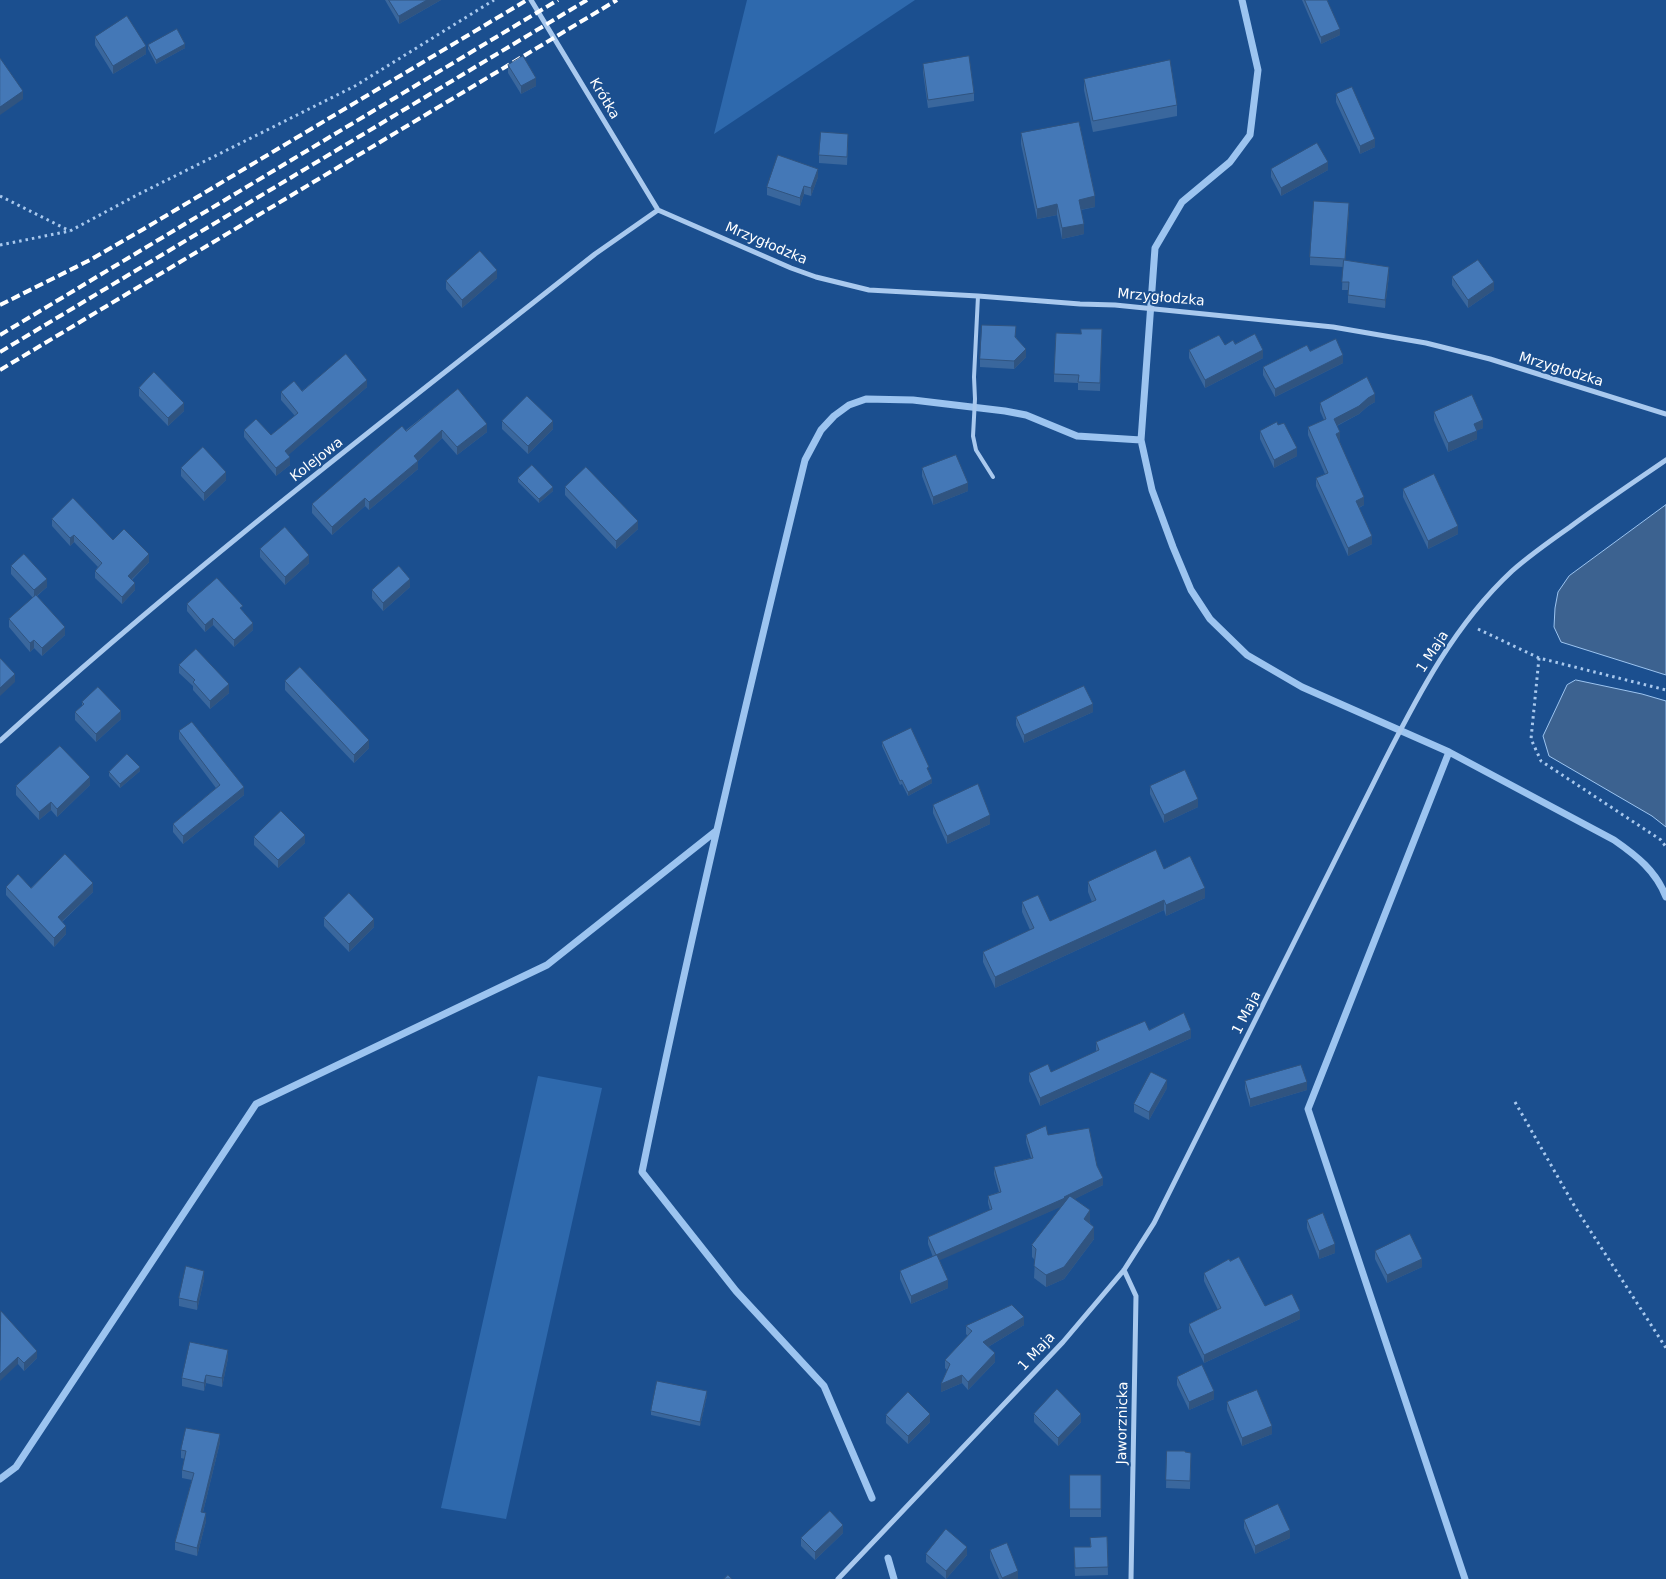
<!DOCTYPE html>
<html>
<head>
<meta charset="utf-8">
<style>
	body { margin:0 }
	canvas { display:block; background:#1b4f8f }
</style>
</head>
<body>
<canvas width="1666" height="1579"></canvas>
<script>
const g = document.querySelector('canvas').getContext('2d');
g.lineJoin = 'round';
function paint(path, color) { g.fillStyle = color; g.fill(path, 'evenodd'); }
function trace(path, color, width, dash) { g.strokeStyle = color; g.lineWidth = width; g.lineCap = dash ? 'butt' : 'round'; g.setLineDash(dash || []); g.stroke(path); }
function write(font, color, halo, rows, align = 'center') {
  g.font = font + ' "DejaVu Sans",sans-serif'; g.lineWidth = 4; g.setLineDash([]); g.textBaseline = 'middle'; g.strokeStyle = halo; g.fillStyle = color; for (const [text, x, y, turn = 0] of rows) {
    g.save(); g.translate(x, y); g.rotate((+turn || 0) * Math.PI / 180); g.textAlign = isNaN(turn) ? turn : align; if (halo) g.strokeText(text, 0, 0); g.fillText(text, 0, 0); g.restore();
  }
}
const green = new Path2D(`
	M747,0H915L714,134Z
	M538,1076L602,1088L506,1519L441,1508Z`);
const water = new Path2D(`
	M1666,505V675L1561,642L1554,627L1555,608L1558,592L1569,576Z
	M1576,680L1642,694L1666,701V827L1652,816L1549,756L1543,736L1567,685Z`);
const stream = new Path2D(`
	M1242,0L1258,70L1250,135L1230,162L1182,202L1155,248L1141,440L1152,490L1173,547L1191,590L1210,619L1247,655L1302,687L1449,752L1614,840C1637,856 1656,871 1666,897
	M1449,752L1308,1109L1465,1579
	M0,1479L16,1467L256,1104L547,965L716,831
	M872,1498L824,1386L736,1291L642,1172C691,933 747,697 805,460L821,430L834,416L849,405L866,399L913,400L1005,411L1026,415L1077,436L1141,440
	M888,1558L894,1579`);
const path = new Path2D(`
	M0,196L70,231
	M0,245L70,231L137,195L355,86L494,0
	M1478,629L1539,658L1666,690
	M1539,658L1531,739L1541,761L1661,840L1666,847
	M1515,1102L1575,1207L1666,1348`);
const service = new Path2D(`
	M978,296L974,377L975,399L973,436L976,450L993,477`);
const minor = new Path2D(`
	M531,0L658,210
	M658,210L791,268L816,277L869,290L978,296L1080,304L1115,305L1333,327L1426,343L1490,359L1666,414
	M0,741C190,568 394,413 595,254L658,210
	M1124,1270L1136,1296L1131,1579
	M838,1579L1063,1342L1124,1270L1154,1223L1384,762C1419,693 1455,624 1512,571C1530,555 1550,541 1570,527C1601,504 1634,482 1666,460`);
const rail = new Path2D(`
	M0,305L90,260L142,230L527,0
	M0,335L558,0
	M0,352L587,0
	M0,370L617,0`);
const wall = new Path2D(`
	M385,0H441L399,24Z
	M1302,0H1327L1340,35L1321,44Z
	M95,37L146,54L113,74L95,45Z
	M148,45L185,48L156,64L148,49Z
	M923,64L974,93V101L928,108L923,72Z
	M508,65L536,86L521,94L508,73Z
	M1084,79L1177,105V116L1093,132L1084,90Z
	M1336,94L1375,147L1360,154L1336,102Z
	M1021,133L1095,207L1081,210L1084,234L1062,239L1057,215L1037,219L1021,144Z
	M848,143L847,165L819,163V155Z
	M1271,169L1328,170L1281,196L1271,177Z
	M818,177L811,196L804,194L800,206L767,195V187Z
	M1349,211L1345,261L1389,275L1385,308L1348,303V290H1342L1343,267L1310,265V257Z
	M1452,277L1494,290L1468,308L1452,285Z
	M497,278L462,308L446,289V281Z
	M1102,329L1100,391L1078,390V383L1054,382V374L1081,334Z
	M1016,337L1026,357L1014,369L980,367V359Z
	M1235,344L1263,358L1205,388L1189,358V350L1225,345Z
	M1310,351L1343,363L1275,397L1263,375V367Z
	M367,387L288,455L290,465L276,476L244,437V430L271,435L295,416L281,400V392Z
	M139,388L184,411L168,426L139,396Z
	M458,389L487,432L457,455L442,438L418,461V469L369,510L365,506L332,535L312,513V504Z
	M1375,402L1368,406L1359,414L1337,426L1340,440L1339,441L1364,505L1359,508L1372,544L1348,556L1316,486V478L1325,474L1308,435V427L1324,420L1320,411V403Z
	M1434,412L1483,428L1477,430V439L1448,452L1434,420Z
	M502,421L553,429L528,454L502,429Z
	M1278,425L1297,456L1274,468L1260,439V431Z
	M181,468L226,480L204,501L181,476Z
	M922,468L968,491L933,505L922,476Z
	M518,478L553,491L539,503L518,482Z
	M565,487L638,529L616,549L565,495Z
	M1403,489L1458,534L1428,549L1403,497Z
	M52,519L113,540L149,562L132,580L135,590L122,604L95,578V571L98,567L74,542L70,546L52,526Z
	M260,549L309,563L285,585L260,557Z
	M11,566L47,587L37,596L65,635L42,656L34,648L30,652L9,627V619L33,598L11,574Z
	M410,587L383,611L372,598V590Z
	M187,604L243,611L253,630L234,647L213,625L205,632L187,611Z
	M179,665L229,693L210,709L193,690V686L179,673Z
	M285,681L369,748L354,763L285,690Z
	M82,702L121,719L96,742L75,720V712L82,706Z
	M1093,712L1024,743L1016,725V717Z
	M179,731L244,795L183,844L173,832V824L216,788L179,739Z
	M882,742L929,771L928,772L932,783L908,796L902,784L900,785L882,746Z
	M140,771L120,788L109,776V772Z
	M90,785L57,817L51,810L39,820L16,795V786Z
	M1150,786L1198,807L1164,823L1150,794Z
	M933,805L990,824L947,844L933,813Z
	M254,837L305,843L278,868L254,845Z
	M1164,869L1205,898L1166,916L1164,910L995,988L983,962V952L1030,930L1022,912V902L1050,921L1092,902L1088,892V882Z
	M6,887L31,888L93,892L62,922L66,934L54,947L6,895Z
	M324,918L374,927L349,952L324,926Z
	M1149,1030L1191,1038L1040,1106L1029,1081V1073L1051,1072L1096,1052V1042Z
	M1245,1081L1307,1090L1250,1107L1245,1089Z
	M1167,1088L1149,1120L1134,1112V1104Z
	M1026,1135H1048L1097,1166L1103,1185L1074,1199L1090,1222L1094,1239L1064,1279L1046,1287L1034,1278L1035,1260L1032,1257V1245L1062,1206L939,1260L948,1288L911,1304L900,1279V1271L933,1257L928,1244V1237L990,1210L988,1203V1196L999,1192L994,1174V1167L1031,1158L1026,1142Z
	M1307,1220L1335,1253L1319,1259L1307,1228Z
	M1375,1251L1422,1267L1387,1283L1375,1259Z
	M1204,1273L1265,1306L1300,1319L1204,1363L1189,1332V1324L1218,1310L1204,1281Z
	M204,1279L197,1310L179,1306V1298Z
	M0,1312L37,1358L24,1371L18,1364Z
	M1024,1325L988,1347L995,1362L968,1390L962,1383L941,1392L947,1370L945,1368V1360L968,1336L966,1334V1326Z
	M228,1358L222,1387L206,1383L204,1391L182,1386V1378Z
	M1177,1377L1214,1399L1189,1410L1177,1385Z
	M707,1395L700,1426L651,1415V1411Z
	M1227,1402L1272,1434L1242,1446L1227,1410Z
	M1034,1414L1081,1422L1058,1446L1034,1422Z
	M886,1415L930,1422L908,1444L886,1423Z
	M220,1442L203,1512L206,1521L197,1556L175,1550V1542L192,1480L182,1478V1470L185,1459L181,1458V1450Z
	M1167,1451L1191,1453L1190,1489L1166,1488Z
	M1070,1475H1101V1517H1070Z
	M1244,1520L1290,1538L1255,1554L1244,1528Z
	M843,1533L815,1560L801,1546V1538Z
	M1107,1537L1108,1575L1075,1576L1074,1555L1090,1547V1538Z
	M990,1550L1018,1579H999L990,1558Z
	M926,1554L967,1555L946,1579L926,1562Z`);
const shadedWall = new Path2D(`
	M427,0H441L399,24V16Z
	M1340,29V35L1321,44V37Z
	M185,44V48L156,64V60Z
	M146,46V54L113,74V66Z
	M536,78V86L521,94V86Z
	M23,91V99L0,115V107Z
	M1375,139V147L1360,154V146Z
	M1328,162V170L1281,196V188Z
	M818,169V177L811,196V188Z
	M804,186V194L800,206V198Z
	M1095,196V207L1079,210V200Z
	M1349,203V211L1345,267V259Z
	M1057,204V215L1037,219V209Z
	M1084,224V234L1062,239V228Z
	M1389,267V275L1385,308V300Z
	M497,270V278L462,308V300Z
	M1494,282V290L1468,308V300Z
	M1026,349V357L1014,369V361Z
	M1263,350V358L1205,388V380Z
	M1343,355V363L1275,397V389Z
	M367,380V387L285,458V451Z
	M1375,394V402L1368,406L1359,414L1334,427V419L1368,398Z
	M184,403V411L168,426V418Z
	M1483,420V428L1474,432V424Z
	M553,421V429L528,454V446Z
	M487,424V432L457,455V447Z
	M442,430V438L414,465V456Z
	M1477,431V439L1448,452V443Z
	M1340,432V440L1336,442V434Z
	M1297,448V456L1274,468V460Z
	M290,457V465L276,476V468Z
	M418,461V469L369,510V502Z
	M226,472V480L204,501V493Z
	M968,483V491L933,505V497Z
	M553,487V491L539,503V499Z
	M1364,497V505L1356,509V501Z
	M365,498V506L332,535V527Z
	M638,521V529L616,549V541Z
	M1458,526V534L1428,549V541Z
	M74,535V542L70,546V538Z
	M1372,536V544L1348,556V548Z
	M149,554V562L128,583V576Z
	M309,555V563L285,585V577Z
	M47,579V587L34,598V590Z
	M410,579V587L383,611V603Z
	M135,583V590L122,604V597Z
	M213,618V625L205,632V625Z
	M253,623V630L234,647V640Z
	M65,627V635L42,656V648Z
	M34,640V648L30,652V643Z
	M15,674V682L0,696V688Z
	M229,684V693L210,709V701Z
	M1093,704V712L1024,743V735Z
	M121,711V719L96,742V734Z
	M369,740V748L354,763V755Z
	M140,767V771L120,788V784Z
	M90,777V785L57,817V809Z
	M932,779V783L908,796V792Z
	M244,787V795L183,844V836Z
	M1198,799V807L1164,823V815Z
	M51,802V810L39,820V812Z
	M990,815V824L947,844V836Z
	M305,835V843L278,868V860Z
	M93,883V892L58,925V917Z
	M1205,888V898L1166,916V905Z
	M1164,900V910L995,988V977Z
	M374,919V927L349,952V944Z
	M66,926V934L54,947V938Z
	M1191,1030V1038L1040,1106V1098Z
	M1167,1080V1088L1149,1120V1112Z
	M1307,1082V1090L1250,1107V1099Z
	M1103,1178V1185L1065,1204V1205L936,1262V1255L1064,1197Z
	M1090,1210V1222L1084,1231V1219Z
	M1094,1227V1239L1064,1279L1046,1287V1275Z
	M1335,1244V1253L1319,1259V1251Z
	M1422,1259V1267L1387,1283V1275Z
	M204,1271V1279L197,1310V1302Z
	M948,1280V1288L911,1304V1296Z
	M1300,1311V1319L1204,1363V1355Z
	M1024,1317V1325L983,1350V1342Z
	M228,1350V1358L222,1387V1378Z
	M37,1351V1358L24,1371V1363Z
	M995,1353V1362L968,1390V1382Z
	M18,1357V1364L0,1381V1374Z
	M206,1375V1383L204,1391V1383Z
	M962,1375V1383L941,1392V1384Z
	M707,1391V1395L700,1426V1422Z
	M1214,1391V1399L1189,1410V1402Z
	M930,1414V1422L908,1444V1436Z
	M1081,1414V1422L1058,1446V1438Z
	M1272,1426V1434L1242,1446V1438Z
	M220,1434V1442L201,1520V1512Z
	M206,1513V1521L197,1556V1548Z
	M843,1525V1533L815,1560V1552Z
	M1290,1530V1538L1255,1554V1546Z
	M967,1547V1555L946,1579V1571Z
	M1018,1571V1579H1002V1578Z`);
const building = new Path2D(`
	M389,0H427L399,16Z
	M1305,0H1327L1340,29L1321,37Z
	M127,16L146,46L113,66L95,37Z
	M177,29L185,44L156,60L148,45Z
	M523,56L536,78L521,86L508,65Z
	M969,56L974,93L928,100L923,64Z
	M0,58L23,91L0,107Z
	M1170,60L1177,105L1093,121L1084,79Z
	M1352,87L1375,139L1360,146L1336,94Z
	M1079,122L1095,196L1079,200L1084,224L1062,228L1057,204L1037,209L1021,133Z
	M821,132L848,134L847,157L819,155Z
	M1317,143L1328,162L1281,188L1271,169Z
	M778,155L818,169L811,188L804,186L800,198L767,187Z
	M1314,201L1349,203L1345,259L1310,257Z
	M480,251L497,270L462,300L446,281Z
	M1344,260L1389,267L1385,300L1348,295L1349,282H1342Z
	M1478,260L1494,282L1468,300L1452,277Z
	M982,325L1016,326L1015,337L1026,349L1014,361L980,359Z
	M1081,329H1102L1100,383L1078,382L1079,375L1054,374L1056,333L1081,334Z
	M1255,334L1263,350L1205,380L1189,350L1219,335L1225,345L1233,340L1235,344Z
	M1336,339L1343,355L1275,389L1263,367L1307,345L1310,351Z
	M346,354L367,380L285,451L290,457L276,468L244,430L256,419L271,435L298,413L281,392L294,381L302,391Z
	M154,372L184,403L168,418L139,388Z
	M1367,377L1375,394L1368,398L1359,406L1334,419L1340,432L1336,434L1364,497L1356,501L1372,536L1348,548L1316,478L1328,473L1308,427L1326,419L1320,403Z
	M458,389L487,424L457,447L442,430L414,456L418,461L369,502L365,498L332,527L312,504L402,426L406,431Z
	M1472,395L1483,420L1474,424L1477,431L1448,443L1434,412Z
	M527,396L553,421L528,446L502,421Z
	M1277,422L1278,425L1284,423L1297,448L1274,460L1260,431Z
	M203,447L226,472L204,493L181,468Z
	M956,455L968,483L933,497L922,468Z
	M532,465L553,487L539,499L518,478Z
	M586,467L638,521L616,541L565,487Z
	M1434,474L1458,526L1428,541L1403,489Z
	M73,498L113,540L124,529L149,554L128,576L135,583L122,597L95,571L102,563L74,535L70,538L52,519Z
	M285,527L309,555L285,577L260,549Z
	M24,554L47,579L34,590L11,566Z
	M399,566L410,579L383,603L372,590Z
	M217,578L243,606L240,608L253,623L234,640L213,618L205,625L187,604Z
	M36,595L65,627L42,648L34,640L30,643L9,619Z
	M196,649L229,684L210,701L193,682L195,680L179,665Z
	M0,658L15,674L0,688Z
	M300,667L369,740L354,755L285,681Z
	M1084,686L1093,704L1024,735L1016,717Z
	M98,687L121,711L96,734L75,712L84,704L82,702Z
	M192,722L244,787L183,836L173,824L220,785L179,731Z
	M911,728L929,767L927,768L932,779L908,792L902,780L900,781L882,742Z
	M60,746L90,777L57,809L51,802L39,812L16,786Z
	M127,754L140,767L120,784L109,772Z
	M1185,770L1198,799L1164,815L1150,786Z
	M978,784L990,815L947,836L933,805Z
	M281,811L305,835L278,860L254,837Z
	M1156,850L1164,869L1190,856L1205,888L1166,905L1164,900L995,977L983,952L1034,928L1022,902L1038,895L1050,921L1096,900L1088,882Z
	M65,854L93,883L58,917L66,926L54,938L6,887L18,874L31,888Z
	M349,893L374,919L349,944L324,918Z
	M1184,1013L1191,1030L1040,1098L1029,1073L1048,1064L1051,1072L1099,1050L1096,1042L1145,1021L1149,1030Z
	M1301,1065L1307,1082L1250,1099L1245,1081Z
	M1151,1072L1167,1080L1149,1112L1134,1104Z
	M1046,1126L1048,1135L1089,1128L1097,1166L1103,1178L1064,1197L1065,1198L936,1255L928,1237L992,1209L988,1196L1001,1192L994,1167L1033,1158L1026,1135Z
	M1070,1196L1090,1210L1084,1219L1094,1227L1064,1267L1046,1275L1034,1266L1036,1249L1032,1245Z
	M1323,1213L1335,1244L1319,1251L1307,1220Z
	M1410,1234L1422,1259L1387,1275L1375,1251Z
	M937,1255L948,1280L911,1296L900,1271Z
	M1239,1257L1265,1306L1292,1294L1300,1311L1204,1355L1189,1324L1221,1308L1204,1273L1229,1259L1230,1261Z
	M186,1266L204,1271L197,1302L179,1298Z
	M1012,1305L1024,1317L983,1342L995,1353L968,1382L962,1375L941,1384L950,1364L945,1360L972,1331L966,1326Z
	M1,1311L37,1351L24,1363L18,1357L0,1374Z
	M190,1342L228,1350L222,1378L206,1375L204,1383L182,1378Z
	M1202,1365L1214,1391L1189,1402L1177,1377Z
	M657,1381L707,1391L700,1422L651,1411Z
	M1057,1389L1081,1414L1058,1438L1034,1414Z
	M1257,1390L1272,1426L1242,1438L1227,1402Z
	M908,1392L930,1414L908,1436L886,1415Z
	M186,1428L220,1434L201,1512L206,1513L197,1548L175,1542L194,1473L182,1470L186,1451L181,1450Z
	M1167,1451H1185V1452L1191,1453L1190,1481L1166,1480Z
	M1070,1475H1101V1509H1070Z
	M1278,1504L1290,1530L1255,1546L1244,1520Z
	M830,1511L843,1525L815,1552L801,1538Z
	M946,1529L967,1547L946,1571L926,1554Z
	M1107,1537L1108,1567L1075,1568L1074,1547H1091L1090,1538Z
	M1007,1543L1018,1571L1002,1578L990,1550Z
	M728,1575L732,1579H724Z`);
const streetNames = [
	["Krótka",604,99,59],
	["Mrzygłodzka",766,244,23],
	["Mrzygłodzka",1161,298,5],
	["Mrzygłodzka",1561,370,17],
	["Kolejowa",317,460,-38],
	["1 Maja",1433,652,-57],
	["1 Maja",1247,1013,-63],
	["1 Maja",1037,1352,-47],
	["Jaworznicka",1123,1423,-89]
];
paint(green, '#2e69ad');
paint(water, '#3c6290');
trace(water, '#9cc4f0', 1);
trace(stream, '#9cc4f0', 7);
trace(path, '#a9c9ee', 3, [2.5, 4]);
trace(service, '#a9c9ee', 4);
trace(minor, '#a9c9ee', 5);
trace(rail, '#fff', 4, [9, 4]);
paint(wall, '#3a679d');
paint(shadedWall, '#305480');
paint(building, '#4478b7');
trace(building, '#305480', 1);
write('14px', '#fff', '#1b4f8f', streetNames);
</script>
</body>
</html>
